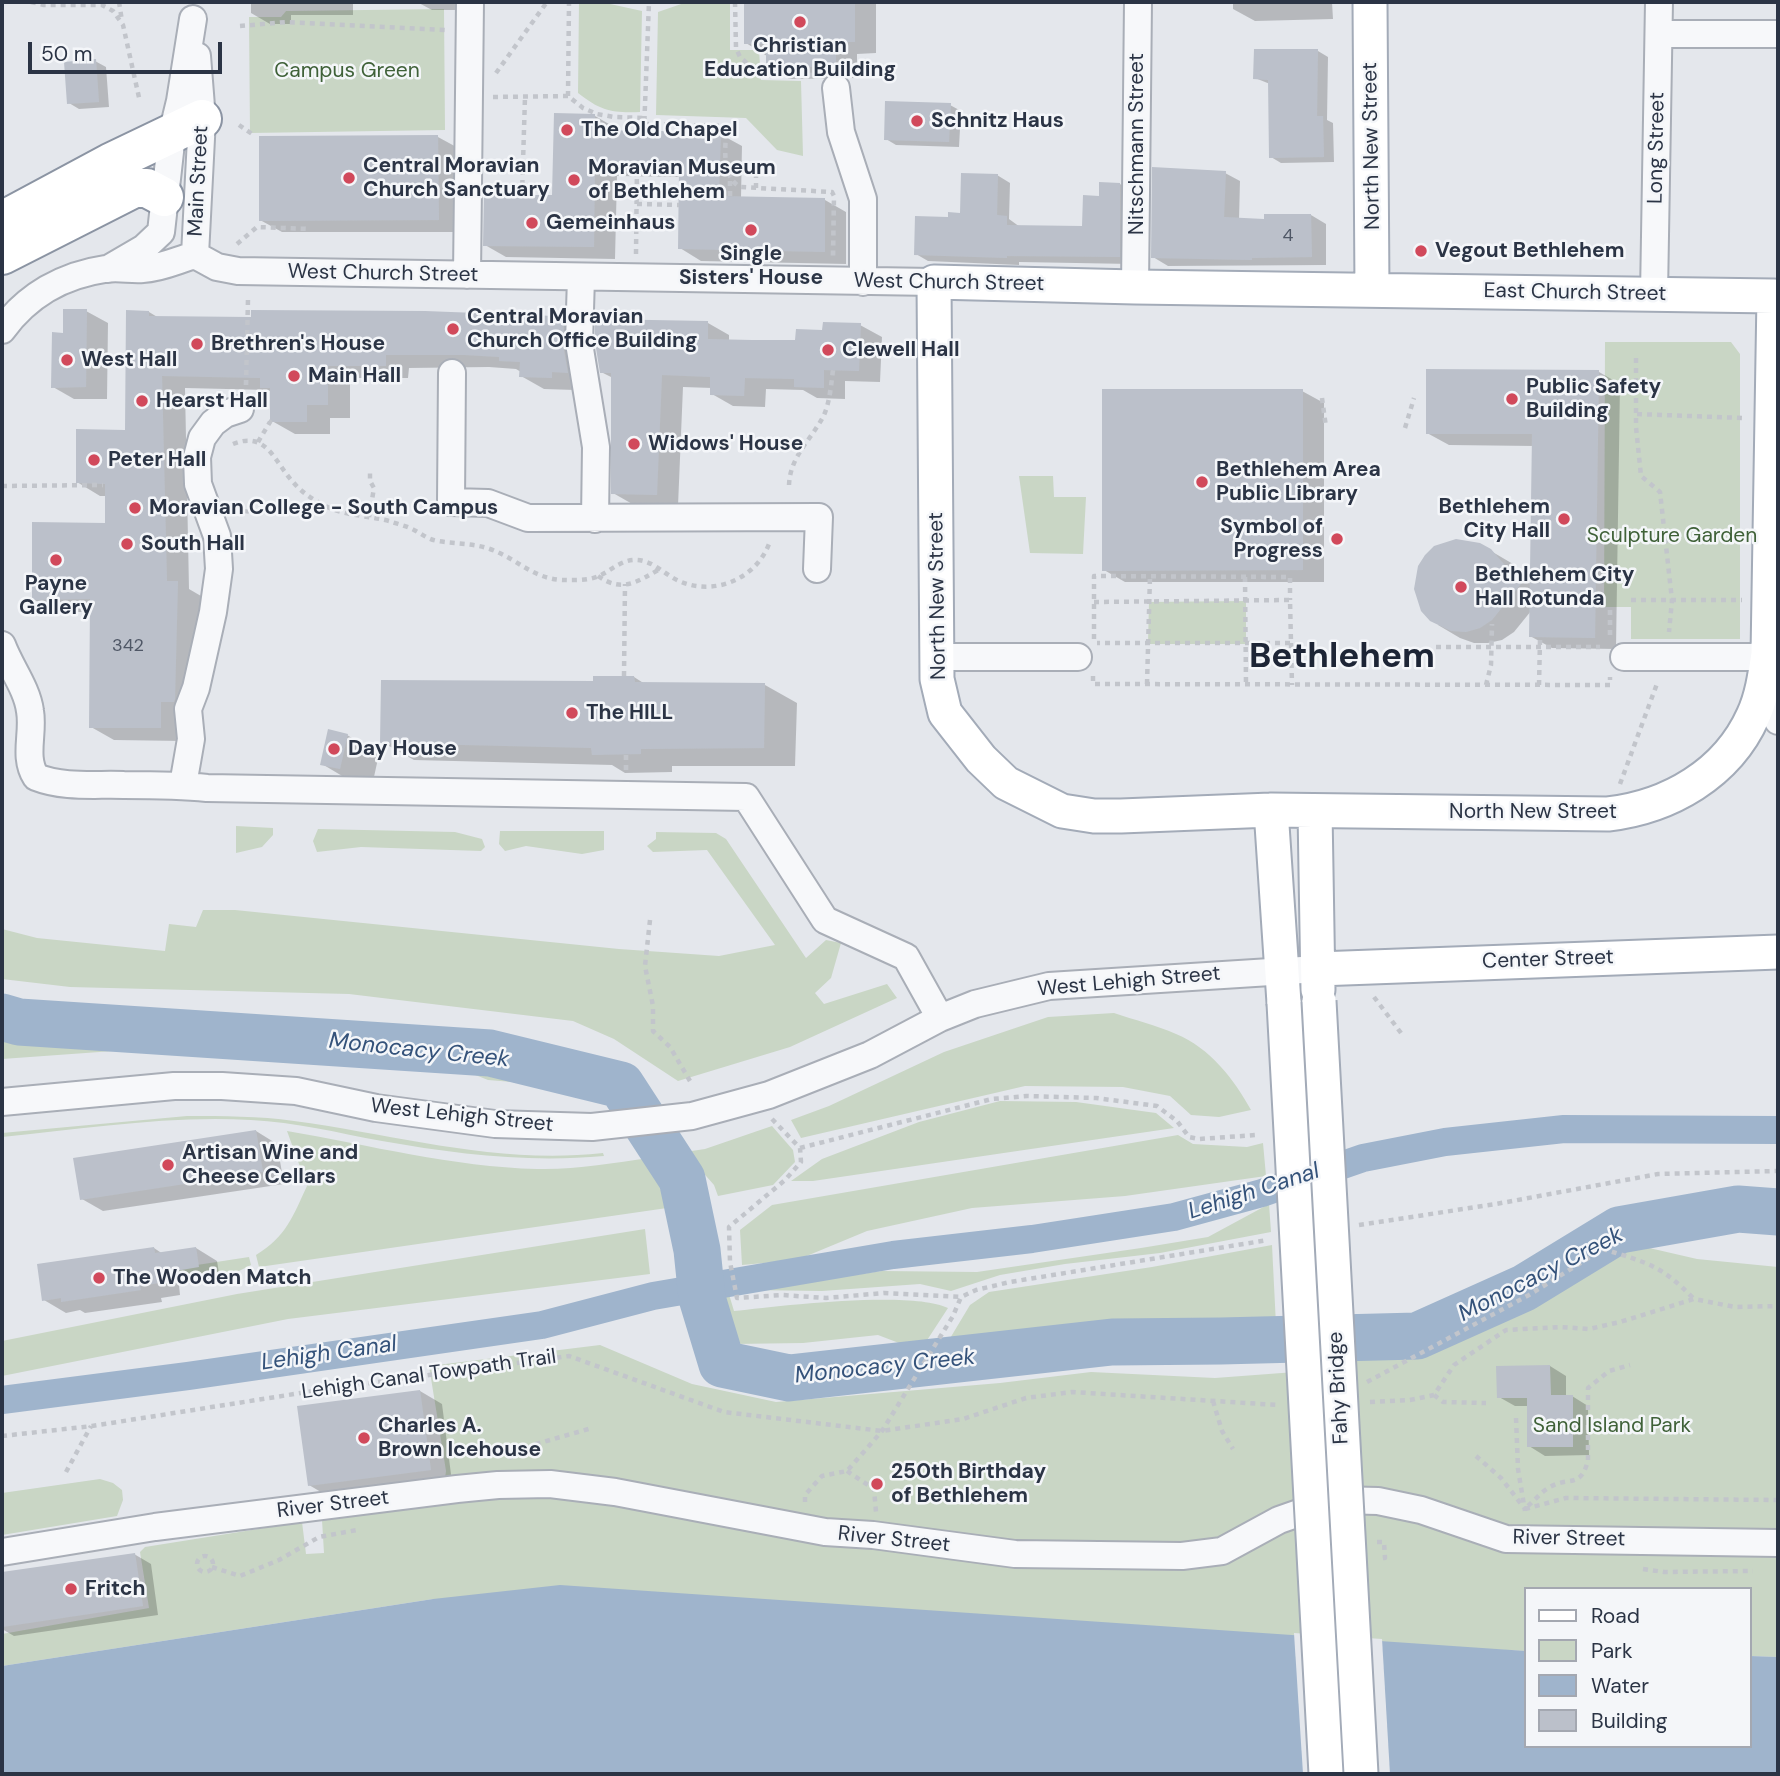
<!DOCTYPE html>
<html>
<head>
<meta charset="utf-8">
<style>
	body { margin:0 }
	#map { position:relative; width:1780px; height:1776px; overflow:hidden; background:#e4e7ec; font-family:"DM Sans",sans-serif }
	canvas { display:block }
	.frame { position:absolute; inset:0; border:4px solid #2b3445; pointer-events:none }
	.legend { position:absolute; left:1524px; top:1587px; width:228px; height:161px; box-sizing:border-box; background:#f4f6f9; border:2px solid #a4a8b1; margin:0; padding:9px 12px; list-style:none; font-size:21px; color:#2b3445 }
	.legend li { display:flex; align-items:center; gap:14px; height:35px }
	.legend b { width:35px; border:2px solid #a4a8b1 }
	.scale { position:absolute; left:28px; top:42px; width:194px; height:32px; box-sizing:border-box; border:4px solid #2b3445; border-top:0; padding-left:9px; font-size:21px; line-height:24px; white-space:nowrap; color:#2b3445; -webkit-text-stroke:5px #f4f6f9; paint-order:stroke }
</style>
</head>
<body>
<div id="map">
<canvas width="1780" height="1776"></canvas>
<div class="frame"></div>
<ul class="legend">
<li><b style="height:9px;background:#fff"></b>Road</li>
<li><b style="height:19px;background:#c9d6c5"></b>Park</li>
<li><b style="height:19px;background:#9fb4cc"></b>Water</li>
<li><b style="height:19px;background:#bbc0ca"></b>Building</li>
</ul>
<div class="scale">50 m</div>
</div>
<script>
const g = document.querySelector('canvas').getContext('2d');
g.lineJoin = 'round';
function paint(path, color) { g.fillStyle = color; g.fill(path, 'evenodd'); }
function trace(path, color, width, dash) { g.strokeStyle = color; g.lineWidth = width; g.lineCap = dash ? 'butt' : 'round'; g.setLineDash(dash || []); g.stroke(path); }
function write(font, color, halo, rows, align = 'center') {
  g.font = font + ' "DM Sans",sans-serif'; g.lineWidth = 5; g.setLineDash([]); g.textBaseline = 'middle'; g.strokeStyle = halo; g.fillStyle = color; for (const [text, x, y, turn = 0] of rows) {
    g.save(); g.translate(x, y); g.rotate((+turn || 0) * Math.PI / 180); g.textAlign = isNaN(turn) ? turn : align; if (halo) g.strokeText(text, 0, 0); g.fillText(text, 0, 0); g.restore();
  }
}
const green = new Path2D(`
	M579,2H601L642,11L640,112C612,113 601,111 578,93Z
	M687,2H730V50H759L761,80L801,81L803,156L777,150L746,118L656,115L658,12Z
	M444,9L445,130L250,133L249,17H281L286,11Z
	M1605,342H1731L1740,354V639H1631V607H1604Z
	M1019,476H1053L1054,497H1086L1083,554L1030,553Z
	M1246,601V644H1148L1149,602Z
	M236,826L273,828V835L262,847L236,853Z
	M318,829L455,832L482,839L485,847L481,851L361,847L317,852L313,841Z
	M500,831H604V850L582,854L526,846L505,851L499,844Z
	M656,832L716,833L726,839L806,958L826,940L841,943L831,978L815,993L824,1004L887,984L897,998L790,1047L678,1081L614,1039L573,1021L349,994L70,987L2,979V929L37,938L165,951L169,924L196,927L203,910H235L619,949L719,956L775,945L707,850L653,852L647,846L656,839Z
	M1114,1013C1134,1020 1156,1025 1176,1034C1210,1048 1234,1079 1251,1110L1219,1117L1191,1115L1170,1096L1123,1087L1025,1086L801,1138L791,1120L829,1106L944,1052L1048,1017Z
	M2,1034L81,1039H189L257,1043L495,1065L561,1086L488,1080L453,1066L211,1044L2,1059Z
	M1000,1101L1076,1102L1156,1113L1174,1128L813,1181H791L822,1159L919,1122Z
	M187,1116C223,1116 259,1116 294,1121C399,1135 496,1165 603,1153L604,1156C528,1163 456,1154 382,1141C338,1133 295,1122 251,1120C170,1115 83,1129 2,1137V1133Z
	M772,1126L793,1150L795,1162L773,1185L718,1196L714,1185L685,1152L705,1149Z
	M287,1131C369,1145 453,1167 537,1169C575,1170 612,1163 650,1158L667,1208L259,1267L256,1255C286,1237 293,1216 307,1186Z
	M1178,1135L1193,1144L1247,1147L1263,1143L1266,1176L1125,1196L972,1208L867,1231L797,1260L742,1265L740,1230L772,1205Z
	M1269,1204L1271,1232L1160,1253L1065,1264L1000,1275L951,1291L920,1284L822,1291L748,1290L882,1271L977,1272L1141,1248L1208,1237Z
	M645,1229L650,1274L288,1319L2,1376V1341L237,1294Z
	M1619,1241L1697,1259L1778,1267V1657L1750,1656V1589H1526V1651L433,1599L2,1666V1634L149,1608L140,1552L145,1547L302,1522L306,1554L324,1553L322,1520L441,1504L446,1471L429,1366L600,1345L692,1384L776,1402L1000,1383L1091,1372L1215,1378L1322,1370L1433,1336Z
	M1272,1245L1276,1325L1171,1333L1099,1324L1025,1342L946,1345L970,1305L989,1292L1152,1267Z
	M249,1257L251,1265L231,1275L166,1285L164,1270Z
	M717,1291H728L734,1311C779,1306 911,1290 948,1308L920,1351L878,1335L803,1343L734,1344L716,1320Z
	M100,1479L113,1483L122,1490L123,1500L117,1516L2,1535V1493Z`);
const water = new Path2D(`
	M560,1585L1526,1651V1746H1750V1656L1778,1657V1774H2V1666L433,1599Z`);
const pier = new Path2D(`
	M1294,1633L1382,1639L1390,1774H1303Z`);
const shadow = new Path2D(`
	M251,2H353V15H291V24H270L251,13Z
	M417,2H467V10H432Z
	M746,2H876V53L857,54V78L789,79L767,66V56L746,43Z
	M1233,2H1332L1333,19L1255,21L1233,9Z
	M1318,51L1328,57L1327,120L1333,123L1334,162L1281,163L1271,157L1270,84L1255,78Z
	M95,61L106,67L109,107L79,109L69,103Z
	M950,105L961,111L959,147L896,145L886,139Z
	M595,116L616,128V132L720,134L742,146L741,198L825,200L846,212V264L701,261L680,248L681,177L617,176L615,259L506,257L485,245L554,197Z
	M438,137L460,149V232H282L260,220Z
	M1225,173L1240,181L1239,220H1266L1311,215L1326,224V265L1168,266L1153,257Z
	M997,175L1010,183L1009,219L1020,227H1084L1101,198L1120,184L1133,192L1132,264L1019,262V265L928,261L916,254L950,219L962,214Z
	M86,311L108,323L107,399H74L53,387L65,334Z
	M149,312L159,318L563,320L586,333L575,390L544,389L521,376V372L516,369L489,367L409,368L408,378H350V418H330V434H295L272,421V392L268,390L185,388L189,589L201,596V653L183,741L114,740L91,727V612H56L33,599L106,525V496H100L77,482L127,432Z
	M708,323L729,335V342H797L824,332L860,325L882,337L880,382L845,381V399L817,398L803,390L766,389L765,407L733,406L712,394V388L683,387L678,506L634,505L613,493V378L601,372Z
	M1599,372L1620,384L1616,649L1552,648L1530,636L1531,611L1514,632L1502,640L1488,643H1474L1460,638L1438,625L1479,544L1513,564L1531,585L1534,446L1449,445L1427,433Z
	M1302,391L1324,403V582H1125L1104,570Z
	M634,677L645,684L765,685L797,703L795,766H672V772L625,773L612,765L414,760L382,742L595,683Z
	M347,735L379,754L372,786L354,783L322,764Z
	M256,1131L277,1144L284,1184L103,1211L82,1199Z
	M154,1248L163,1254L196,1248L217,1261L220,1279L179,1285L180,1295L161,1298L162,1302L85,1313L80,1310L66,1313L44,1300Z
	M1550,1366L1566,1376V1396H1572L1588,1406L1589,1455L1545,1456L1529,1446V1406H1515L1499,1397Z
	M420,1391L442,1404L452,1482L331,1498L309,1485Z
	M134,1554L151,1564L158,1615L14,1636L2,1629V1574Z`);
const canal = new Path2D(`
	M2,1400L188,1376L542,1325L653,1296L758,1278L893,1255L1032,1239L1174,1217L1262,1193L1363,1158L1445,1142L1564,1129L1778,1130`);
const river = new Path2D(`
	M2,1017L19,1022L490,1053L621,1085L682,1179L697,1250L702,1298L722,1364L789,1378L1112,1342L1221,1341L1417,1336L1524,1288L1619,1230L1738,1209L1778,1212`);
const building = new Path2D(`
	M744,2H855V42H836V67H766V44H744Z
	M1254,49H1318L1317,116H1323L1324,157L1269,158L1268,80L1253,79Z
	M96,59L99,102L67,104L64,62Z
	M885,101L951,103L949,142L884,140Z
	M554,113L595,114V130L721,132L719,196L825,198V252L678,249L679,166L595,164L594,247L483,246L484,195H552Z
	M438,135L439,220L259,221V136Z
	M1152,167L1226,171L1224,217L1264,219V214H1311L1312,257L1252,258V260L1151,258Z
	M961,173L998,174L997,215L1007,216V225L1082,226L1083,195L1099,196V182L1120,183V257L1007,256V258L914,255L915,216L948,217V212L960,213Z
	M63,309H87L86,387L51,388L52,332L63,333Z
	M126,310L149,311V316L251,317V310L425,311L555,316V318H564L563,345L568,373L552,372V378L519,377L520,362L499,361V357L465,355H386V366H328V405H307V422H270V388H260V378L162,376L167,581H178L175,699L174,702H161V728H89L90,599L32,600V522L105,523V484L76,483V429L125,430Z
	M595,319L708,321V339L752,340H795L796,329L822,330L823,322L861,323L859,371L824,370V388L794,387V379L745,378L744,396L710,395V377L662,375L657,495L611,494V373H600L595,342Z
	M1426,369L1599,370L1595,638L1529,637L1532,434H1426Z
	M1102,389H1303V570L1102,571Z
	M1456,539L1480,543L1491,549L1521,584L1492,620L1480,628L1466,632L1451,631L1430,621L1421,611L1414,589L1418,566L1425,555L1434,546Z
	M593,676H634L635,682L765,683L764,748L641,749V754L592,755L591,748L380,743L381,680L593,681Z
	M328,729L348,734L340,769L320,765Z
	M256,1130L263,1172L80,1200L73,1158Z
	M154,1247L155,1253L196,1247L199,1267L158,1274L159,1283L140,1286L141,1290L61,1302V1298L42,1301L37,1264Z
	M1550,1365L1551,1395H1573V1447H1527V1398H1497L1496,1366Z
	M420,1390L431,1470L308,1486L297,1406Z
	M135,1553L143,1606L2,1627V1572Z`);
const path = new Path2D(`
	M31,2L44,5H102L113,11L123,25L140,102
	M119,2L122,21
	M735,2L736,48L740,57L749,65L761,75H816
	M240,26L287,22L445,30
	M496,73L547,2
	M568,96L569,2
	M493,97L568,96L583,108L597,114L614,117L644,118
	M644,124L727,126C725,146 721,176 740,187L832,192L834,196L833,257
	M239,125L255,136
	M644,131L649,2
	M756,188V164
	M522,195L525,97
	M730,196V178
	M637,204L679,205
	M237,244L257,227L310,229
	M636,254L637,165
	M1636,358V427L1641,476L1660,492L1672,600L1669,632
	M246,385L248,299
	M1322,398L1326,427
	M1637,414L1742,418
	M1405,428L1414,398
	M258,442L270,422L264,419
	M233,444C267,430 275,463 293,482C303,494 318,503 332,509C350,516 370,516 389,521C397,524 407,526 414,530C422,534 429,540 438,541C456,544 473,543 490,549C518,559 531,578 562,580C574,580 588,581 599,576C612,570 622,559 637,560C654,561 665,575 679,581C715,597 758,578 770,541
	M789,485C790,456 812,439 824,415C830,401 831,385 833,370
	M2,486L103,485
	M234,509C257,516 277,507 300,507C310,507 318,509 328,507
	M369,517L374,488L370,481V471
	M598,576C622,593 637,582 660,569
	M1245,577L1246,685
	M1631,600H1742
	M1094,602L1290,600L1291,643H1097
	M1610,610V638
	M1094,639V576L1290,577V600
	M1291,643L1292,685
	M1436,647H1600
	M624,676L625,584
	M1093,676V684L1610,685V677
	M1147,684L1150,576
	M1486,685L1491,665L1492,624
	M1539,685L1540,640
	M626,755V771
	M1620,784L1658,681
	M650,920L645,966L653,1006V1031L670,1047L690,1081
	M1374,997L1404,1037
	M772,1119L800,1148L801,1162L785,1180L729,1227L730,1262L737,1298L782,1295L826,1298L884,1293L961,1297
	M800,1148L992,1099L1027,1096L1096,1098L1157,1106L1177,1121L1189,1137L1199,1139L1256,1135
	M1359,1225L1496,1204L1658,1174L1778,1171
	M1367,1382L1529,1295L1603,1249C1648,1263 1661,1265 1694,1299
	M1434,1395L1443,1402L1486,1403
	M1213,1401L1222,1431L1233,1449
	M1370,1402L1410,1400L1434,1395L1454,1365L1506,1330L1560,1327L1589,1329L1620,1322L1694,1299L1735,1307L1778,1306
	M1516,1418L1518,1469L1525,1511
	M1588,1427L1627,1426
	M2,1436L92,1426L326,1389L569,1356L724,1412L882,1431L963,1419L1026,1398L1072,1392L1278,1405
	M1476,1456L1501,1478L1525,1509
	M509,1458L536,1444L592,1428
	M847,1471L874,1489L876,1512
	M66,1472L91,1426
	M805,1502V1495L822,1476L847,1471L882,1431L953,1316L961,1297L976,1290L1010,1282L1268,1240
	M1528,1506C1535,1500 1542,1491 1550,1487C1569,1476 1581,1489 1588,1460V1388L1609,1371L1630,1365
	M1525,1509L1566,1498L1778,1500
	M1377,1542H1384L1385,1558H1381V1555
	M197 1564a8 8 0 1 1 16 0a8 8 0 1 1-16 0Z
	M212,1567L240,1576L279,1560L319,1537L357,1530
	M1643,1569L1664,1572L1753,1571`);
const minor = new Path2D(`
	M1659,34H1778
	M836,88L841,132L863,199V282
	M195,255L217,267L238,271L934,282
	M195,255L202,119L197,56
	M108,269L144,248L161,232L172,134L180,101L193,19
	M467,275L470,2
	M581,277L579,343L596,447L595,519
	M1135,287L1138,2
	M1654,294L1659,2
	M2,330C27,296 63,275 105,269C118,267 131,270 143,269C162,268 177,260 195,255
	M452,373L451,502L488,503L528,518L819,517L817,569
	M2,645C10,667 27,688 30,711C34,733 23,757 36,777C64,788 94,784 124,785C152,785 179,785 207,788L746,797L825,920L906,957L940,1018
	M937,657H1078
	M1624,657H1751L1768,654L1770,683L1778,721
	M183,785L191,739L188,709L196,688L213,612L219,569L217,536L198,484L197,457L202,438L213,423L225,414L240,409
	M2,1102L174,1086H222L296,1091L376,1108L495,1124L592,1127L692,1116L769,1095L870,1055L940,1018L975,1004L1049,986L1318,969
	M2,1552L155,1527L457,1489L498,1485L550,1484L615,1492L825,1532L873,1535L1015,1554L1182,1556L1222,1551L1279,1520L1336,1500L1378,1501L1421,1510L1506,1539L1778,1543`);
const major = new Path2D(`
	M1370,2L1372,290
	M934,282L1135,287L1774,296L1768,654C1765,675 1762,697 1753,716C1727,774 1669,807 1608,814L1271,810L1121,816H1094L1062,811L1006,783L981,759L945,713L937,679Z
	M1271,810L1284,1003
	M1315,811L1318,990
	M1318,969L1778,952`);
const highway = new Path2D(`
	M2,221L110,163L202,119
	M2,255L134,188H147L164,197`);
const majorBridge = new Path2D(`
	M1319,1001L1361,1774
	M1284,1003L1326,1774`);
const markers = [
	[800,22,7,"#d1495b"],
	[917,121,7,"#d1495b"],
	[567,130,7,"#d1495b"],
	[349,178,7,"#d1495b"],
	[574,180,7,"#d1495b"],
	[532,223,7,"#d1495b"],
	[751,230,7,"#d1495b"],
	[1421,251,7,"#d1495b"],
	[453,329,7,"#d1495b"],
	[197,344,7,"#d1495b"],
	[828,350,7,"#d1495b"],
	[67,360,7,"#d1495b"],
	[294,376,7,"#d1495b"],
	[1512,399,7,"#d1495b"],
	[142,401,7,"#d1495b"],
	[634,444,7,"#d1495b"],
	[94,460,7,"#d1495b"],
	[1202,482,7,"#d1495b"],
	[135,508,7,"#d1495b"],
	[1564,519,7,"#d1495b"],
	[1337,539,7,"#d1495b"],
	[127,544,7,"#d1495b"],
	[56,560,7,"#d1495b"],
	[1461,587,7,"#d1495b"],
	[572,713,7,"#d1495b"],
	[334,749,7,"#d1495b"],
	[168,1165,7,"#d1495b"],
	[99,1278,7,"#d1495b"],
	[364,1438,7,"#d1495b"],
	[877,1484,7,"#d1495b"],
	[71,1589,7,"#d1495b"]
];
const numberNames = [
	["4",1288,236],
	["342",128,646]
];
const poiNames = [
	["Christian",800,46,"center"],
	["Education Building",800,70,"center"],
	["Schnitz Haus",931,121],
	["The Old Chapel",581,130],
	["Central Moravian",363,166],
	["Church Sanctuary",363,190],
	["Moravian Museum",588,168],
	["of Bethlehem",588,192],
	["Gemeinhaus",546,223],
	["Vegout Bethlehem",1435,251],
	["Single",751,254,"center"],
	["Sisters' House",751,278,"center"],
	["Central Moravian",467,317],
	["Church Office Building",467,341],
	["Brethren's House",211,344],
	["Clewell Hall",842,350],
	["West Hall",81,360],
	["Main Hall",308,376],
	["Public Safety",1526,387],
	["Building",1526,411],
	["Hearst Hall",156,401],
	["Widows' House",648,444],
	["Peter Hall",108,460],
	["Bethlehem Area",1216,470],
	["Public Library",1216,494],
	["Bethlehem",1550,507,"right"],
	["City Hall",1550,531,"right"],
	["Moravian College - South Campus",149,508],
	["Symbol of",1323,527,"right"],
	["Progress",1323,551,"right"],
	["South Hall",141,544],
	["Bethlehem City",1475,575],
	["Hall Rotunda",1475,599],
	["Payne",56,584,"center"],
	["Gallery",56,608,"center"],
	["The HILL",586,713],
	["Day House",348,749],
	["Artisan Wine and",182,1153],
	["Cheese Cellars",182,1177],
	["The Wooden Match",113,1278],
	["Charles A.",378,1426],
	["Brown Icehouse",378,1450],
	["250th Birthday",891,1472],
	["of Bethlehem",891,1496],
	["Fritch",85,1589]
];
const parkNames = [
	["Campus Green",347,71],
	["Sculpture Garden",1672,536],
	["Sand Island Park",1612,1426]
];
const streetNames = [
	["Nitschmann Street",1137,144,-90],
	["North New Street",1372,146,-91],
	["Long Street",1657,148,-89],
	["Main Street",199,181,-87],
	["West Church Street",383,274,1],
	["West Church Street",949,283,1],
	["East Church Street",1575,293,1],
	["North New Street",938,596,-91],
	["North New Street",1533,812],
	["Center Street",1548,960,-2],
	["West Lehigh Street",1129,982,-5],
	["West Lehigh Street",462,1116,6],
	["Lehigh Canal Towpath Trail",429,1375,-8],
	["Fahy Bridge",1339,1388,-93],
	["River Street",333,1505,-7],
	["River Street",1569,1539,1],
	["River Street",894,1540,6]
];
const waterNames = [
	["Monocacy Creek",419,1051,6],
	["Lehigh Canal",1254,1192,-18],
	["Monocacy Creek",1541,1275,-27],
	["Lehigh Canal",329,1354,-8],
	["Monocacy Creek",885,1367,-6]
];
const townNames = [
	["Bethlehem",1342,658]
];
paint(green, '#c9d6c5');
paint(water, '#9fb4cc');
paint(pier, '#e4e7ec');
paint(shadow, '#0003');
trace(canal, '#9fb4cc', 28);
trace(river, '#9fb4cc', 47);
paint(building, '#bbc0ca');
trace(minor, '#a9aeb7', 30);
trace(major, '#a3abb8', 37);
trace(highway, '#8b94a3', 42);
trace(path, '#c2c5cb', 4.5, [5, 5]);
trace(minor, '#f7f8fa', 26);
trace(major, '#fff', 33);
trace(highway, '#fff', 38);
trace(majorBridge, '#a3abb8', 37, []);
trace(majorBridge, '#fff', 33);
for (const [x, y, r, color] of markers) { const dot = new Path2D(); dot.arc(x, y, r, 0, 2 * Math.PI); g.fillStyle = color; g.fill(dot); trace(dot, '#f4f6f9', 2.5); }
write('18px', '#4f5766', null, numberNames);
write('bold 21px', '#2b3445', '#f4f6f9', poiNames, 'left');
write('21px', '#3f6138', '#f4f6f9', parkNames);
write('21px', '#2b3445', '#f4f6f9', streetNames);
write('italic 23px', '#34527a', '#f4f6f9', waterNames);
write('bold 35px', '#1d2536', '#f4f6f9', townNames);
</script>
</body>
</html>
